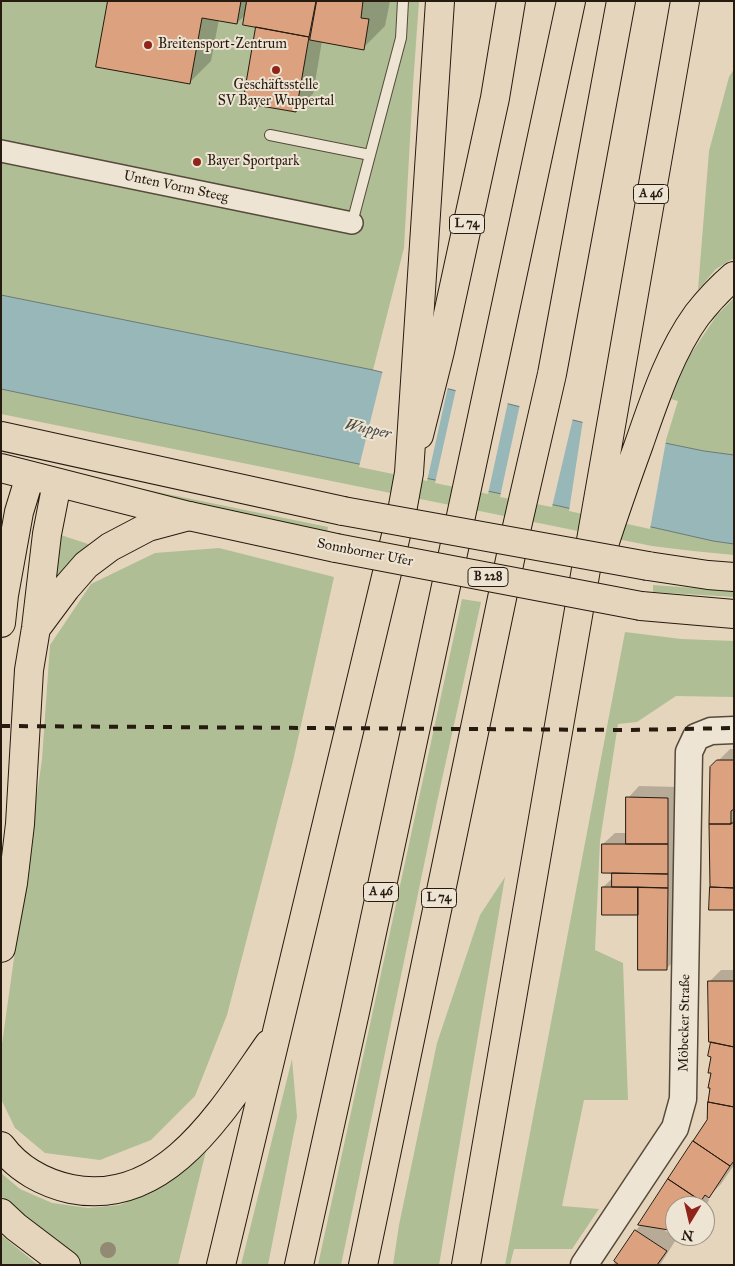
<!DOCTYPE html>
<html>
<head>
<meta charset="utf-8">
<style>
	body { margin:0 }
	#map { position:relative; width:735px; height:1266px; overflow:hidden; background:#e5d5bd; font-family:"IM FELL Great Primer",serif }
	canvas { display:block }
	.frame { position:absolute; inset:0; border:2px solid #271b0f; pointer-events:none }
	.north { position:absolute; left:665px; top:1196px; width:50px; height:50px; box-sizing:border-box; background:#eee4d4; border:1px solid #9e9485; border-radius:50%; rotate:189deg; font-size:14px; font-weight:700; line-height:20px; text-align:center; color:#271b0f }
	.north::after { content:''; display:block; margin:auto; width:18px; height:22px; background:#8f2418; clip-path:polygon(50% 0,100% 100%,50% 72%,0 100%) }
</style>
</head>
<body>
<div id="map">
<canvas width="735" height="1266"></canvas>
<div class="frame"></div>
<div class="north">N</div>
</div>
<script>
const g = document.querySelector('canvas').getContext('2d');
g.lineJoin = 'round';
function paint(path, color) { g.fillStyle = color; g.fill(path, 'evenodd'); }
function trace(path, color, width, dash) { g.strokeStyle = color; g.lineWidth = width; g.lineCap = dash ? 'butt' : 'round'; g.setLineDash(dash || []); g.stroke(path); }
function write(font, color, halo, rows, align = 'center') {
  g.font = font + ' "IM FELL Great Primer",serif'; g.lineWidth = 4; g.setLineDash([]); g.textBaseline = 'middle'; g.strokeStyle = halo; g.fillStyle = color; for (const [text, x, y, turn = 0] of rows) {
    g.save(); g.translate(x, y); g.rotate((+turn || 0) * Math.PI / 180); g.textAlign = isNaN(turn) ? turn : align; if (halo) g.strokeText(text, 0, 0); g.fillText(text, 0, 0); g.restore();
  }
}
const green = new Path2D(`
	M1,1H419L413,85L404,248L373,370L1,295Z
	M734,69V258L716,269L698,290L709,151L729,77Z
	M734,298V455L704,451L665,443L678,401L671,399L688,358L717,315Z
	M1,389L559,506L713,541L734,544V555L693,551L652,546L1,414Z
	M128,486L328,527L327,533L129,491Z
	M58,534L94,546L49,586Z
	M219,548L334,577L293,761L227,1015L195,1096L151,1140L100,1160L45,1153L15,1128L1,1099V1051L42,759L50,645L91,584L155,553Z
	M653,585L734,591V597L653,592Z
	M462,599L481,602L437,802L341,1265H318Z
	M625,632L681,639L734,641V697L676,696L637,722L618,724L600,841L595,950L623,963L628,1100H584L562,1206L599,1209L572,1249H514L510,1265H505Z
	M505,877L439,1265H393L399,1225L437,1043L480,915Z
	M292,1059L297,1117L268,1265H241Z
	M207,1147L178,1265H82L39,1230L1,1196V1173L20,1189L52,1203L88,1208L120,1205L151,1191L175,1175Z
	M1,1235L38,1265H1Z`);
const water = new Path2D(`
	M1,295L373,370L665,443L704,451L734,455V544L713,541L559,506L1,389Z`);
const pier = new Path2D(`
	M383,370L448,387L427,481L359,467Z
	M456,389L508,402L488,494L435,483Z
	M520,404L573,418L552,507L500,497Z
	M583,420L666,441L650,529L569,511Z`);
const shadow = new Path2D(`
	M109,1H390L385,26L363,48L322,41L313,94L295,111L257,27L247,13L237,23L219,19L211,61L189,83Z
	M730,749H734V909L711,768Z
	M639,786L679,787L678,957L666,969L639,914L603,887L614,877L603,844L615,833H627L628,798Z
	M721,970H734V1165L721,1184L709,1196L706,1195L709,1200L705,1207L675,1206V1230L661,1228L677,1238L660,1265H613L636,1230L641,1225L708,1120L713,1072V1041L710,981Z`);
const building = new Path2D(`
	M108,1H241L237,24L202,18L190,84L96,67Z
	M247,1H316L309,37L243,25Z
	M317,1H363L361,18L369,19L364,50L310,40Z
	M256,27L309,37L296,112L243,103Z
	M717,760H734V809L731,811V824H709L710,767Z
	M626,797L668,798V844H626Z
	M731,823H734V888L710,887L709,824H731Z
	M602,844H668V874L602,873Z
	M612,873L668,874V888L612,887Z
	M602,887H638V915H602Z
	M638,887L668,888L667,970H638Z
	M710,887L734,888V910H709Z
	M708,981H734V1047L709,1042Z
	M711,1042L734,1047V1107L708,1102L710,1088H708L711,1073H708L711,1057L708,1056Z
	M708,1102L734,1107V1161L730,1166L693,1141L707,1120Z
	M693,1141L730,1166L709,1198L705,1195L701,1201L668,1179Z
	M668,1179L701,1201L698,1206H675V1231L638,1225Z
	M635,1230L667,1251L657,1265H619L614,1261Z`);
const service = new Path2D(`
	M270,135L370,155
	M352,223L401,38L403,1`);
const minor = new Path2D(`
	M1,151L352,223`);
const tertiary = new Path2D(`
	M584,1265L675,1128L683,1099L689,752L696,737L711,731L734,730`);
const primary = new Path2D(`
	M1,436L343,511
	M1,468L189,516L336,548
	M648,566L708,575L734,577
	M641,606L734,614`);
const trunk = new Path2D(`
	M419,435L440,351L495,98L511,1
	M363,1265L516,531L552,374L621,1`);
const motorway = new Path2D(`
	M604,545C615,511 627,477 639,444C654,401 670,352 697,315C708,301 720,288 734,276
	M1,623L4,595L19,512L30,476
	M37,627L66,588L86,565L110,547L148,527L189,516
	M1,948L13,883L20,824L29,670L36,628L47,534L57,483
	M1,1146C18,1169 44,1183 71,1189C166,1208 223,1109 269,1044
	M1,1213L16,1227L66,1265
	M221,1265L403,506L409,473L440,1
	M299,1265L355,1012L571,1
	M466,1265L590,546L685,1`);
const rail = new Path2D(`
	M1,726L625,730L734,728`);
const primaryBridge = new Path2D(`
	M343,511L648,566
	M336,548L641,606`);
const trees = [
	[108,1250]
];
const markers = [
	[148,45,5,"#8f2418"],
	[276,70,5,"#8f2418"],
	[197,162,5,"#8f2418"]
];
const shields = [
	[651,194,35],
	[467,224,35],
	[488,577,40],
	[381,892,35],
	[439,898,35]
];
const shieldNames = [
	["A 46",651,194],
	["L 74",467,224],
	["B 228",488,577],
	["A 46",381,892],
	["L 74",439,898]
];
const poiNames = [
	["Breitensport-Zentrum",158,45],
	["Geschäftsstelle",276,86,"center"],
	["SV Bayer Wuppertal",276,102,"center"],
	["Bayer Sportpark",207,162]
];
const streetNames = [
	["Unten Vorm Steeg",176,187,12],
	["Sonnborner Ufer",365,553,11],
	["Möbecker Straße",685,1023,-89]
];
const waterNames = [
	["Wupper",368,430,12]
];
paint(green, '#afbe95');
paint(water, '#98b7b9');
trace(water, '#6b7975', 1);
paint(pier, '#e5d5bd');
paint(shadow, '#0003');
paint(building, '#dca17f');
trace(building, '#271b0f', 1);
trace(service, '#564a3a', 12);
trace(minor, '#564a3a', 24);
trace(tertiary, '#564a3a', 29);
trace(primary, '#271b0f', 30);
trace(trunk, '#271b0f', 30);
trace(motorway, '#271b0f', 30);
trace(service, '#eee4d4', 10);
trace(minor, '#eee4d4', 21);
trace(tertiary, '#eee4d4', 26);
trace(primary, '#e5d5bd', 28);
trace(trunk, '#e5d5bd', 28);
trace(motorway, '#e5d5bd', 28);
trace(rail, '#271b0f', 4, [9, 9]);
trace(primaryBridge, '#271b0f', 30, []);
trace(primaryBridge, '#e5d5bd', 28);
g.fillStyle = '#938a73';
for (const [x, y] of trees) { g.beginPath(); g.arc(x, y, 8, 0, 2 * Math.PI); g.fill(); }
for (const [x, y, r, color] of markers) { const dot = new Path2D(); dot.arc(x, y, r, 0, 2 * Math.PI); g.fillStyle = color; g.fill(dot); trace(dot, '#eee4d4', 2); }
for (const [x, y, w] of shields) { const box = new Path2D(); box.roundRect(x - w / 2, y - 9.5, w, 19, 4); g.fillStyle = '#eee4d4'; g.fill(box); trace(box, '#271b0f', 1); }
write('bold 12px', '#271b0f', null, shieldNames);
write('14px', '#271b0f', '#eee4d4', poiNames, 'left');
write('14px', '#271b0f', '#eee4d4', streetNames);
write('italic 15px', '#494a42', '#eee4d4', waterNames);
</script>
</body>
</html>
